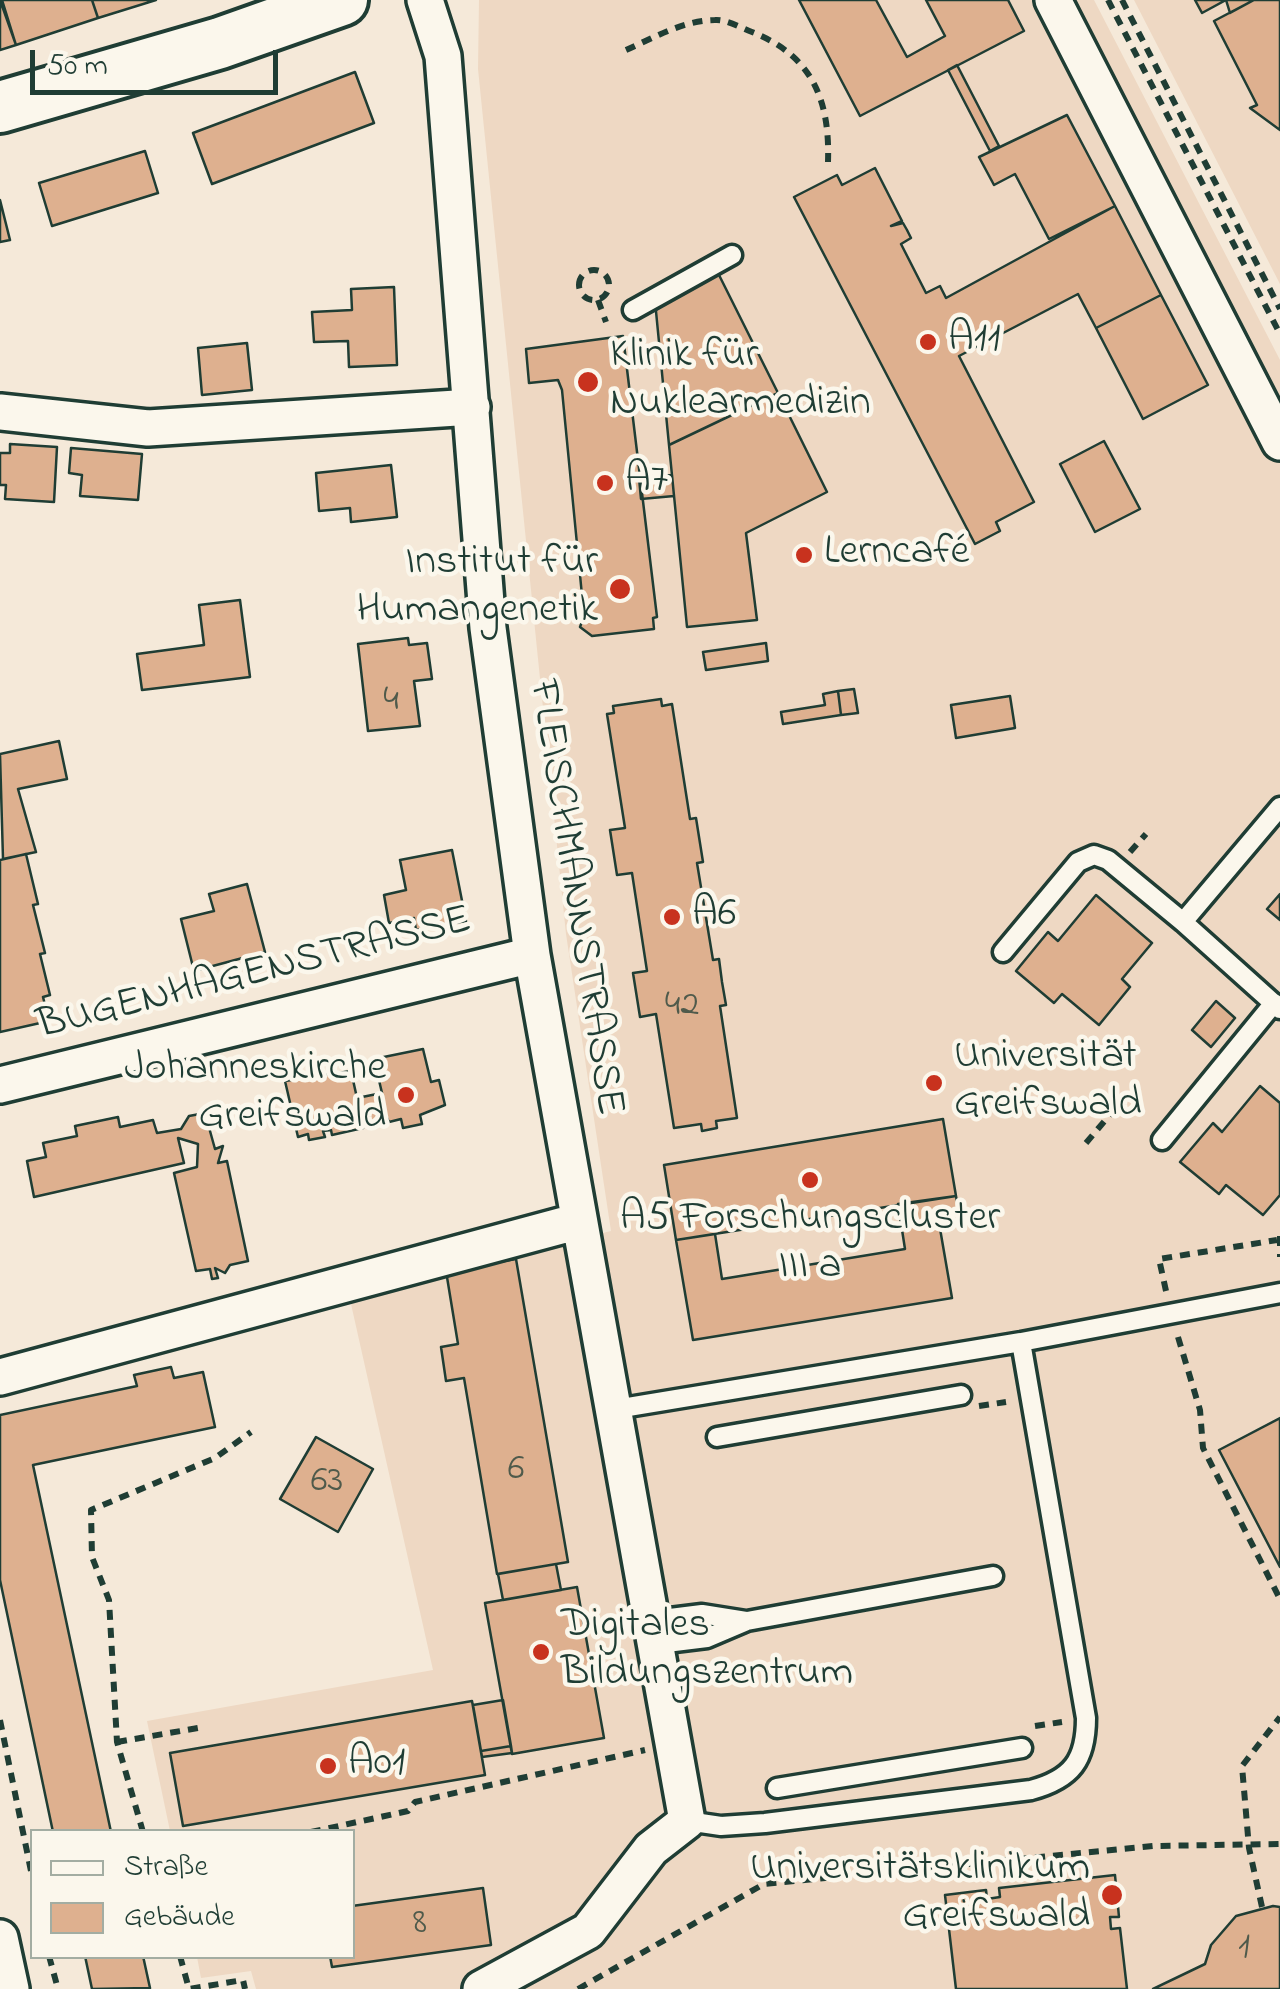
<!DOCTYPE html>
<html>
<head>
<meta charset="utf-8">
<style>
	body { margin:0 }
	#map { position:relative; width:1280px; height:1989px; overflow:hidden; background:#f5e9d9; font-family:"Indie Flower",sans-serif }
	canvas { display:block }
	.legend { position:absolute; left:30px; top:1829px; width:325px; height:130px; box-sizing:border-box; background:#fbf7ec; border:2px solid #a3ada2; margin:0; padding:12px 18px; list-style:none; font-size:30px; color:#1f3d34 }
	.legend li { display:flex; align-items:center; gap:20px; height:50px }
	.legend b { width:50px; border:2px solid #a3ada2 }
	.scale { position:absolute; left:30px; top:50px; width:248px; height:45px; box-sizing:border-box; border:5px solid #1f3d34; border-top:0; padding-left:12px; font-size:30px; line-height:35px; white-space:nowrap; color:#1f3d34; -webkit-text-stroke:8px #fbf7ec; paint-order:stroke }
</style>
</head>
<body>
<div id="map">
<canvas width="1280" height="1989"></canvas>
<ul class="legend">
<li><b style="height:12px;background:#fbf7ec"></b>Straße</li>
<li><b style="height:28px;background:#deb08f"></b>Gebäude</li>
</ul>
<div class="scale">50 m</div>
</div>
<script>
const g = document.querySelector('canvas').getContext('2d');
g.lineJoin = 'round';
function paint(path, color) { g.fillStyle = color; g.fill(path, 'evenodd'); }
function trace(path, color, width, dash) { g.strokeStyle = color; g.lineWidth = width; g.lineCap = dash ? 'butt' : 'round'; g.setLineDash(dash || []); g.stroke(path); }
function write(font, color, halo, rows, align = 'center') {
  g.font = font + ' "Indie Flower",sans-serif'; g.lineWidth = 9; g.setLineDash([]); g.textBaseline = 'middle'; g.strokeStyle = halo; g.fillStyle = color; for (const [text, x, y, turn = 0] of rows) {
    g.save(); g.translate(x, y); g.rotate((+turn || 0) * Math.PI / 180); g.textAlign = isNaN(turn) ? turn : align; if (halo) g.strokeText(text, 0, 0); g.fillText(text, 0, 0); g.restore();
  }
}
const built = new Path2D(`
	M479,0H1094L1280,360V1989H256L251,1971L201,1978L197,1957L352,1956V1832L170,1831L147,1721L433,1670L349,1295L611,1231L566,934L478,69Z
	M1134,0H1280V284Z`);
const building = new Path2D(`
	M0,0L16,45L0,50Z
	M2,0H92L98,18L16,45Z
	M92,0H156L98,18Z
	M799,0H876L907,57L945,36L926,0H1008L1024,31L860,116Z
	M1195,0H1226L1202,13Z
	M1226,0H1254L1230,13Z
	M1254,0H1280V130L1250,108L1257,105L1214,21Z
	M957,65L999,146L990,151L948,70Z
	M355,72L374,123L212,184L193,133Z
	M1067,115L1115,206L1049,239L1015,174L994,185L979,157Z
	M145,151L158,193L52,226L39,183Z
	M875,168L902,221L891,226L903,223L907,230L911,238L901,244L926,293L940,286L946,298L1115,206L1161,295L1096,328L1078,294L959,356L1034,502L996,522L1000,531L975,544L794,197L837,175L842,185Z
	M0,200L10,240L0,242Z
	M717,271L778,393L669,445L655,301Z
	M394,287L397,365L349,367L348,341L314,342L312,312L352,310L351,289Z
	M1161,295L1208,385L1143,419L1096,328Z
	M623,336L657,617L653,618L654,629L592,636L580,627L584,616L562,390L558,380L529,383L526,349Z
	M247,343L252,390L202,395L198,348Z
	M778,393L827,492L746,533L757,620L687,627L669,445Z
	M1104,441L1140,509L1095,532L1060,464Z
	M10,444L57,447L54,502L5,499L6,485H0V453H10Z
	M71,448L142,454L138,500L80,496L82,475L69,473Z
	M391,465L397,517L351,522L350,508L319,511L316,473Z
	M672,475L674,496L641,499L639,478Z
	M240,600L250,677L142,690L137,654L204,645L199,605Z
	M408,638L409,645L427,643L432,679L414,681L420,726L368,731L358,644Z
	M766,643L768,661L706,670L703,652Z
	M854,689L858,713L841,715L838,691Z
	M838,691L841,715L783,724L781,712L825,705L823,694Z
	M1010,696L1015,728L956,738L951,705Z
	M661,699L662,706L672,704L690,819L696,818L703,862L697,863L713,960L719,959L722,982L726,1005L720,1006L737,1118L716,1121L717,1128L702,1131L701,1124L674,1128L656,1014L640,1017L633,973L647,971L632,873L617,875L610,830L625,828L607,714L614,713L613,706Z
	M59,741L67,779L18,789L36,852L3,859L0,754Z
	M452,850L466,921L416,930L414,918L389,923L384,895L406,890L400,860Z
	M26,854L38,904L33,905L45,953L40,954L50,995L43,997L49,1021L0,1032V860Z
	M247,884L265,952L194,971L181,919L214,911L209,894Z
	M1280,894V920L1267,909Z
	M1096,895L1152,943L1122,979L1130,987L1099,1025L1062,994L1054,1003L1016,971L1048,932L1058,941Z
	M1216,1001L1235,1018L1211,1047L1192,1030Z
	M423,1049L431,1082L439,1080L445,1105L420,1115L422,1124L403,1128L401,1119L389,1122L387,1118L362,1123L363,1128L332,1135L331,1130L323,1131L325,1137L309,1140L308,1134L298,1137L285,1081L351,1071L357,1098L382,1093L374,1059Z
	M1260,1086L1280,1103V1195L1263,1215L1226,1185L1219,1194L1180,1162L1213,1123L1222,1132Z
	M205,1113L215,1149L223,1146L218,1163L227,1161L248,1261L230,1265L225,1273L215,1268L218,1278L212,1279L210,1269L196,1271L174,1173L197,1167L198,1144L178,1138L184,1163L34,1197L27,1161L46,1157L43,1143L77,1136L75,1126L118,1117L120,1127L153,1120L157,1133L181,1129L189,1116Z
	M943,1119L956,1196L676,1240L664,1165Z
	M956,1196L959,1214L938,1217L952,1298L693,1340L676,1240L715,1234L722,1279L905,1249L898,1204Z
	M516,1259L568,1562L497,1574L464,1378L446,1381L441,1347L458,1344L446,1271Z
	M171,1367L174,1378L203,1372L215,1427L33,1465L111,1832H53L0,1580V1415L137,1386L134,1375Z
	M1280,1418V1567L1219,1450Z
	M316,1437L373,1469L338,1532L280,1499Z
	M556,1564L561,1590L503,1600L498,1574Z
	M577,1587L604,1738L512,1754L485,1603Z
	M503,1700L511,1746L481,1751L473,1705Z
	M472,1701L485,1775L183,1826L170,1753Z
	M511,1746L512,1753L482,1757L481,1751Z
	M1115,1875L1119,1917H1110L1111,1929L1120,1928L1127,1989H956L945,1895L986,1890L987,1899L1000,1897L999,1888Z
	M483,1888L491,1945L332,1967L330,1956H352V1906Z
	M1273,1906L1280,1907V1989H1153L1205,1964L1211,1945L1236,1916Z
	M85,1956H143L150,1988L92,1989Z`);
const path = new Path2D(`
	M1108,0L1280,334
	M1122,0L1280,309
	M626,50C653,38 684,20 715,20C726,19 741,28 752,32C813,56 830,101 828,162
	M579 285a15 15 0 1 1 30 0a15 15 0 1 1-30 0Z
	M598,300L606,322
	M1130,852L1146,834
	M1086,1143L1119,1104
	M1280,1236V1257
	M1166,1291L1159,1259L1277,1240
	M1178,1337L1200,1410L1203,1448L1280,1599
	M979,1406L1006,1402
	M0,1720L32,1876
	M1035,1726L1062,1722
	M117,1742L198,1728
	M143,1832L117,1742L109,1600L92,1557L91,1510L215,1458L251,1432
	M311,1832L408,1811L415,1802L645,1750
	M1262,1907L1249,1848L1242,1766L1280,1717
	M49,1956L58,1989
	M180,1956L189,1989L243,1980L245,1989
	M578,1989L764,1884L1153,1846L1280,1844`);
const lane = new Path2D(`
	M633,310L732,255
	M1280,807L1183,922L1280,1009
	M1003,952L1078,862L1094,855L1108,860L1183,922
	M1162,1140L1274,1003
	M616,1409L1021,1342L1280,1293
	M717,1437L961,1395
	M654,1620L702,1614L746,1621
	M658,1644L707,1638L747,1621L993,1576
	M777,1788L1022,1748
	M687,1821L721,1826L765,1823L1031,1790C1072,1779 1086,1760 1086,1718L1021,1342`);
const street = new Path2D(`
	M425,0L443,56L488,628L532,955L687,1821L651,1849L588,1931L481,1989
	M1053,0L1280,442
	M0,412L148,428L472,407
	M0,1085L532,955
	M0,1377L579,1221
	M0,1938L11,1989`);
const secondary = new Path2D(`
	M0,107L220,43L342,0`);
const markers = [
	[928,342,10,"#c8321e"],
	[588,382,12,"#c8321e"],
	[605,483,10,"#c8321e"],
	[804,555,10,"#c8321e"],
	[620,589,12,"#c8321e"],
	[672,917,10,"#c8321e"],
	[934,1083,10,"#c8321e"],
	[406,1095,10,"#c8321e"],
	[810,1180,10,"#c8321e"],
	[541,1652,10,"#c8321e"],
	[328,1766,10,"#c8321e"],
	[1112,1895,12,"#c8321e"]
];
const numberNames = [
	["4",391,703],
	["42",682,1008],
	["6",516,1472],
	["63",327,1484],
	["8",420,1926],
	["1",1244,1950]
];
const poiNames = [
	["A11",948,342],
	["Klinik für",610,358],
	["Nuklearmedizin",610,406],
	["A7",625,483],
	["Lerncafé",824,555],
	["Institut für",598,565,"right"],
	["Humangenetik",598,613,"right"],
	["A6",692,917],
	["Universität",954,1059],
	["Greifswald",954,1107],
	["Johanneskirche",386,1071,"right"],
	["Greifswald",386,1119,"right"],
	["A5 Forschungscluster",810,1221,"center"],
	["III a",810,1269,"center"],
	["Digitales",561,1628],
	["Bildungszentrum",561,1676],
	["A01",348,1766],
	["Universitätsklinikum",1090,1871,"right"],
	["Greifswald",1090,1919,"right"]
];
const streetNames = [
	["FLEISCHMANNSTRASSE",573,898,81],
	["BUGENHAGENSTRASSE",255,976,-14]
];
paint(built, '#eed8c3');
paint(building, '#deb08f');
trace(building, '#1f3d34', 2.5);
trace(lane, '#1f3d34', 25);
trace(street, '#1f3d34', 42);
trace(secondary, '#1f3d34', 58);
trace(path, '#1f3d34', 6, [10, 8]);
trace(lane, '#fbf7ec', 18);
trace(street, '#fbf7ec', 35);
trace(secondary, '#fbf7ec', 50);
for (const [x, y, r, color] of markers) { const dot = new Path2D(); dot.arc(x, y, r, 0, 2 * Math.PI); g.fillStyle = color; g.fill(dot); trace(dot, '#fbf7ec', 4); }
write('38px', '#4f5a4b', null, numberNames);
write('42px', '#1f3d34', '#fbf7ec', poiNames, 'left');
write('42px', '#1f3d34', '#fbf7ec', streetNames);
</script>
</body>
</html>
